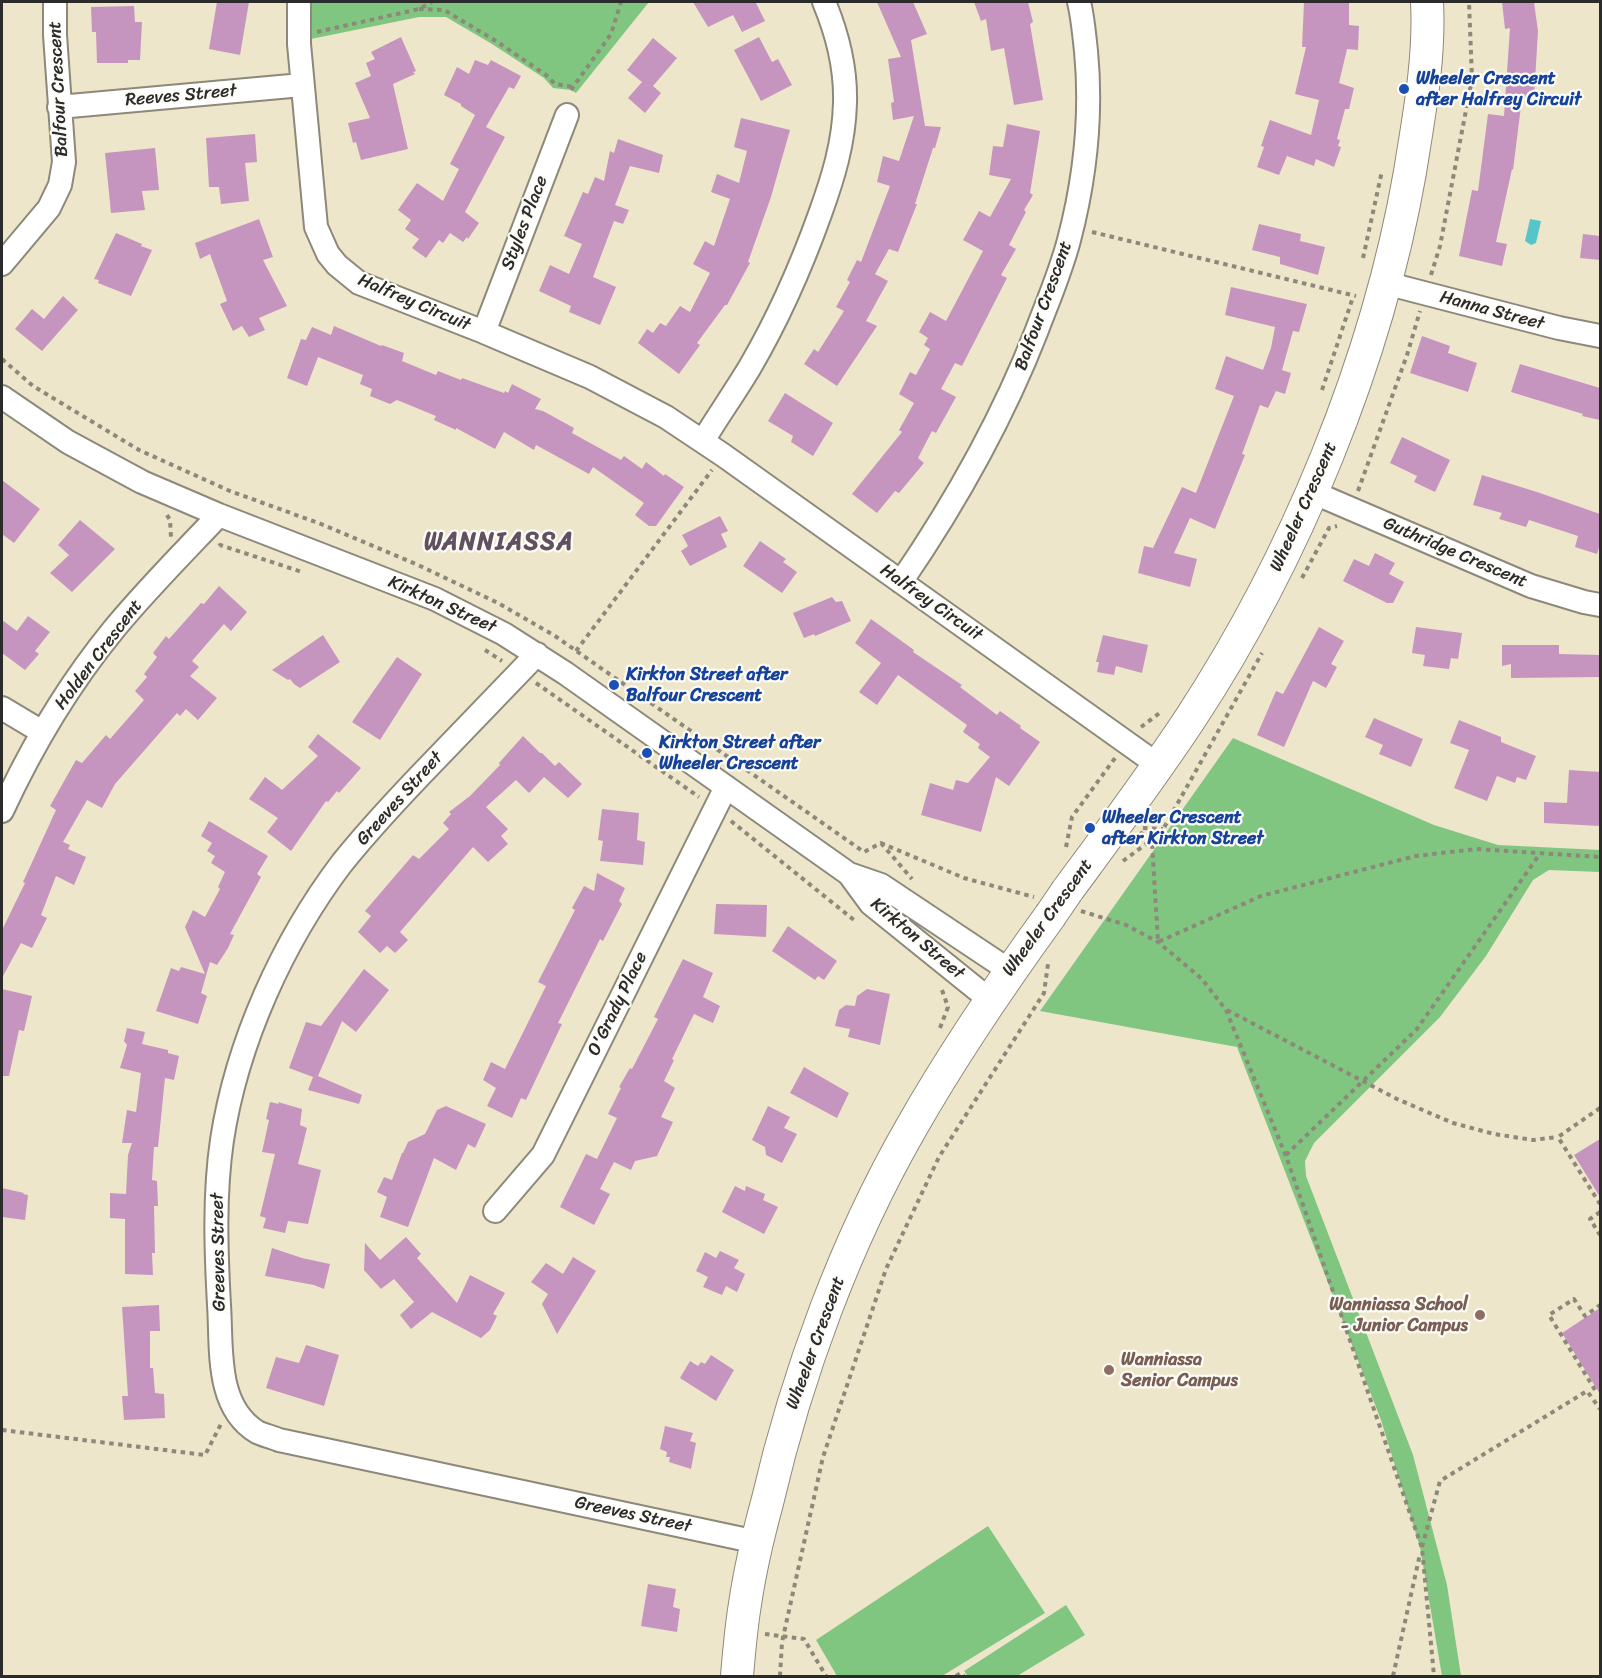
<!DOCTYPE html>
<html>
<head>
<meta charset="utf-8">
<style>
	body { margin:0 }
	#map { position:relative; width:1602px; height:1678px; overflow:hidden; background:#eee6ca; font-family:Sriracha,sans-serif }
	canvas { display:block }
	.frame { position:absolute; inset:0; border:3px solid #2b2b2b; pointer-events:none }
</style>
</head>
<body>
<div id="map">
<canvas width="1602" height="1678"></canvas>
<div class="frame"></div>
</div>
<script>
const g = document.querySelector('canvas').getContext('2d');
g.lineJoin = 'round';
function paint(path, color) { g.fillStyle = color; g.fill(path, 'evenodd'); }
function trace(path, color, width, dash) { g.strokeStyle = color; g.lineWidth = width; g.lineCap = dash ? 'butt' : 'round'; g.setLineDash(dash || []); g.stroke(path); }
function write(font, color, halo, rows, align = 'center') {
  g.font = font + ' Sriracha,sans-serif'; g.lineWidth = 4.5; g.setLineDash([]); g.textBaseline = 'middle'; g.strokeStyle = halo; g.fillStyle = color; for (const [text, x, y, turn = 0] of rows) {
    g.save(); g.translate(x, y); g.rotate((+turn || 0) * Math.PI / 180); g.textAlign = isNaN(turn) ? turn : align; if (halo) g.strokeText(text, 0, 0); g.fillText(text, 0, 0); g.restore();
  }
}
const green = new Path2D(`
	M308,2H649L576,93L571,90L553,88L544,78L492,44L446,17H419L306,40Z
	M1233,738L1434,825L1498,845L1600,850V872L1549,870L1533,880L1486,956L1440,1017L1314,1143L1305,1161L1306,1176L1413,1455L1447,1585L1461,1676H1442L1420,1547L1381,1420L1237,1047L1040,1011Z
	M988,1526L1045,1613L942,1676H837L816,1640Z
	M1066,1605L1085,1635L1017,1676H968L964,1671Z`);
const water = new Path2D(`
	M1530,219L1541,221L1536,243L1531,245L1525,241Z`);
const building = new Path2D(`
	M217,2H249L240,55L209,49Z
	M693,2H759L756,3L765,21L742,32L733,15L708,27Z
	M877,2H913L927,34L911,40L925,126L941,127L935,148H933L915,204H917L898,252L889,249L875,274L888,281L866,321L877,326L837,386L804,364L814,349L818,352L844,311L836,307L850,282L847,280L857,260L861,262L890,186L877,182L883,156L899,161L914,116L893,120L891,103L894,102L888,59L901,57Z
	M974,2H1028L1033,22L1030,24L1043,100L1014,105L1004,48L991,51L986,19L981,21Z
	M1304,2H1349V25L1359,26L1358,50L1347,49L1339,83L1354,88L1349,109H1345L1337,139L1340,140L1338,146L1341,147L1334,167L1316,159L1314,166L1287,156L1279,175L1257,167L1264,147L1261,146L1270,120L1311,135L1319,100L1295,94L1306,47H1302Z
	M1502,2H1534L1538,31L1534,98H1522L1513,170L1512,169L1496,242L1507,244L1502,266L1459,256L1472,190L1478,191L1488,114L1504,116L1510,28L1505,29Z
	M134,6L135,22H142L140,60H128V63H97L96,32H92L91,7Z
	M401,37L416,71L413,72L415,74L393,84L408,149L361,160L356,142L353,143L348,123L370,118L355,83L371,76L366,63L375,59L371,52Z
	M759,37L772,62L778,59L792,85L761,101L734,50Z
	M653,38L677,58L653,86L661,93L645,113L628,98L642,82L627,70Z
	M475,60L488,65L491,60L521,76L514,89L509,87L486,127L505,137L465,212L479,223L468,239L467,237L463,242L450,233L443,243L439,240L426,258L412,248L419,239L405,229L411,220L398,210L417,183L443,201L459,169L450,164L475,115L461,106V104L444,95L457,67L469,74Z
	M741,118L790,130L771,197L748,262L750,263L727,305H725L697,343L700,345L679,374L638,343L647,329L653,333L660,323L666,326L680,306L690,312L710,273L693,264L705,241L714,246L730,199L711,192L717,174L739,183L747,151L734,147Z
	M1007,124L1040,131L1030,193L1033,195L1024,210L1026,212L1009,245L1016,249L1001,275L1007,278L962,366L955,363L941,389L956,397L936,433L932,431L918,458L924,463L899,493L895,491L877,513L852,494L902,432L899,430L914,403L899,394L910,372L916,375L930,349L924,345L928,338L919,332L930,312L946,321L983,251L963,240L979,211L990,217L1011,179L989,175L993,146L1003,147Z
	M255,134L257,162L245,163L249,201L221,204L219,187H209L206,138Z
	M618,139L663,155L659,173L630,166L615,205L629,210L623,224L614,221L593,277L616,287L600,325L569,312L571,306L539,291L550,265L569,274L582,244L564,236L583,192L588,194L595,177L604,181L610,151L614,153Z
	M155,148L159,190L142,191L145,210L111,213L105,153Z
	M259,219L273,257L263,260L287,306L259,318L265,330L249,337L242,326L233,331L220,304L227,301L210,254L200,259L195,243Z
	M1259,224L1301,234L1300,241L1325,247L1318,275L1280,264V257L1252,250Z
	M116,233L142,244L141,246L152,250L131,296L98,283L99,280L94,279Z
	M1583,234L1600,236V260L1580,258Z
	M1231,287L1307,304L1299,332L1293,331L1282,370L1291,373L1285,394L1276,391L1268,408L1260,405L1242,454L1245,455L1215,529L1190,518L1174,553L1197,559L1190,587L1138,573L1144,546L1153,548L1182,487L1196,493L1234,396L1215,389L1226,356L1263,370L1271,348L1275,327L1225,315Z
	M63,296L78,310L42,351L15,329L32,309L44,319Z
	M334,326L381,346L382,345L404,353L402,361L436,375L438,371L461,380L462,378L504,393L505,391L508,393L512,384L541,399L535,409L543,411L574,428L572,433L621,460L624,456L642,469L646,462L664,476L665,474L684,487L656,526H649L635,515L644,503L593,467L589,474L536,445L534,450L504,432L495,449L456,428V430L434,420L436,416L397,400L390,404L370,396L372,389L360,384L363,375L318,357L307,386L287,378L301,339L306,340L312,327L331,335Z
	M1422,336L1450,346L1448,353L1477,363L1468,392L1410,373Z
	M1520,364L1600,388V420L1582,416L1583,414L1511,392Z
	M785,393L833,423L813,456L791,442L793,436L768,421Z
	M1402,437L1450,460L1435,492L1414,482L1417,476L1390,463Z
	M1482,475L1537,492L1600,514V544L1597,554L1575,547L1578,536L1529,520L1526,527L1499,519L1502,513L1473,505Z
	M2,480L40,509L14,543L2,534Z
	M720,516L728,531L721,534L727,547L690,566L681,551L688,546L682,535Z
	M80,520L115,549L72,592L50,573L69,555L58,545Z
	M760,541L786,559L783,562L797,572L782,593L743,566Z
	M1375,553L1395,563L1389,574L1404,582L1393,603H1387L1343,581L1354,559L1369,566Z
	M219,586L247,612L231,631L224,624L192,661L199,667L190,676L217,698L198,720L186,709L180,716L177,713L115,784L102,808L87,800L63,842L70,845L68,849L86,857L74,885L56,876L41,915L47,918L32,948L21,943L2,978V930L25,883L23,882L56,810L50,806L76,760L82,763L106,735L110,739L144,700L135,691L147,677L144,674L157,657L153,653L166,636L169,639L201,603L204,604Z
	M832,597L836,602L842,601L851,621L815,636L814,634L804,638L793,613Z
	M28,616L50,632L35,651L39,654L25,670L2,653V620L17,631Z
	M871,619L914,650L913,652L962,685L960,687L997,715L1000,711L1021,726L1020,728L1040,742L1009,786L996,777L981,832L921,815L930,783L953,790L956,780L968,783L990,757L978,748L980,744L963,732L967,725L898,675L877,705L859,692L881,663L855,643Z
	M1319,627L1344,641L1331,664L1337,667L1326,688L1313,681L1284,747L1257,735L1276,691L1283,694Z
	M1416,627L1462,633L1458,659L1451,658L1449,669L1423,666L1425,655L1412,653Z
	M323,635L340,662L300,688L294,684L290,679L288,680L272,670Z
	M1103,635L1148,645L1142,673L1116,666L1114,675L1097,672L1099,662H1096Z
	M1502,645H1559V654L1600,655V677L1511,678V664L1502,666Z
	M397,657L422,674L380,740L352,722Z
	M1374,718L1423,739L1411,767L1379,754L1383,745L1365,737Z
	M1459,720L1501,737V742L1536,756L1526,780L1517,777L1515,783L1497,776L1487,801L1454,788L1469,750L1450,743Z
	M318,734L361,768L339,793L337,791L328,802L326,801L291,851L267,832L278,818L249,799L265,777L282,790L318,756L308,747Z
	M523,736L540,753H542L555,766L559,762L582,784L568,798L544,777L529,793L516,780L486,807L508,829L501,836L508,844L488,862L473,847L400,932L408,940L395,953L387,946L380,953L358,932L371,916L365,911L413,855L419,859L449,829L443,823L451,814L449,812L470,796L500,765L499,763Z
	M1569,770L1600,772V826L1544,823V802L1567,803Z
	M602,809L639,813L637,840L645,842L643,865L600,861L603,841L598,840Z
	M209,821L268,856L257,874L261,877L230,934L234,935L228,948L217,965L210,962L201,993L207,996L198,1024L156,1011L171,968L179,971L181,967L205,974L185,927L193,910L205,917L220,889L218,887L225,872L211,863L215,856L207,851L212,843L201,836Z
	M597,873L625,888L619,901L622,904L603,941L600,939L558,1023L562,1024L526,1100L521,1098L512,1118L487,1106L496,1088L483,1080L491,1062L505,1069L546,986L538,982L575,910L572,908L584,886L594,891Z
	M716,904L767,905L766,937L714,934Z
	M788,926L837,961L824,980L818,976L815,980L772,951Z
	M683,959L713,973L703,997L720,1006L713,1023L694,1014L672,1059L674,1060L664,1081L675,1088L661,1117L673,1122L657,1156L635,1161L631,1170L614,1162L600,1189L610,1194L594,1225L560,1207L586,1154L597,1159L617,1118L608,1114L621,1088L619,1087L630,1068L632,1069L658,1019L654,1017Z
	M364,969L389,990L356,1032L342,1021L318,1076L362,1095L359,1104L308,1090L313,1077L289,1068L306,1022L321,1026Z
	M2,989L32,996L24,1031L19,1030L9,1076H2Z
	M867,989L890,994L880,1045L848,1037L850,1029L835,1026L839,1010L846,1005L855,1006L857,996Z
	M127,1028L145,1032L142,1044L168,1050V1053L179,1056L174,1080L165,1078L158,1147H154L152,1180L157,1181L158,1206H154L155,1253H152L153,1275L125,1274V1219L110,1218V1193L126,1194L128,1155L132,1143H122L127,1110L136,1112L141,1073L120,1068L127,1045L124,1041Z
	M804,1067L849,1093L837,1118L790,1093Z
	M270,1102L279,1104L278,1102L302,1109L300,1125L307,1128L298,1164L321,1170L308,1224L288,1221L285,1233L263,1228L266,1218L260,1216L275,1154L262,1152L269,1120L266,1119Z
	M446,1106L486,1124L475,1148L468,1144L456,1170L434,1158L408,1227L380,1217L387,1197L377,1192L384,1177L392,1180L402,1153H403L408,1142L425,1134L437,1110Z
	M768,1106L790,1117L784,1128L797,1134L782,1163L766,1155L765,1147L752,1140Z
	M1600,1139V1197L1574,1155Z
	M735,1186L745,1191L746,1186L765,1194L763,1200L778,1207L764,1234L722,1212Z
	M2,1188L24,1193L23,1194L28,1195L25,1220L2,1217Z
	M406,1237L421,1254L417,1258L457,1303L470,1275L505,1293L493,1314L497,1316L490,1330L481,1338L432,1312L411,1329L400,1315L414,1302L394,1279L381,1289L364,1270L365,1243L380,1260Z
	M272,1248L302,1258L330,1264L324,1289L314,1285L265,1276Z
	M720,1251L739,1260L734,1268L745,1274L737,1292L726,1286L722,1295L703,1287L708,1277L696,1271L705,1252L716,1258Z
	M573,1257L596,1271L557,1334L542,1304L548,1294L531,1282L546,1263L563,1274Z
	M159,1305L160,1331H150V1368H153L155,1393L164,1394L165,1418L124,1420L122,1396H128L122,1307Z
	M1600,1308V1394L1562,1333Z
	M306,1345L339,1355L324,1406L266,1388L276,1357L299,1363Z
	M711,1355L734,1370L716,1401L680,1378L690,1361L698,1366L701,1362L705,1364Z
	M665,1426L693,1433L690,1441L696,1443L691,1469L669,1462L670,1457H666L667,1452L660,1449Z
	M648,1584L676,1589L673,1607L680,1609L677,1632L641,1626Z`);
const path = new Path2D(`
	M419,9L444,10L496,41L546,75L555,84L573,87
	M317,32L419,9L432,2
	M571,90L611,34L621,2
	M1092,232L1356,296
	M1363,258L1382,171
	M1431,275L1440,246L1472,79L1469,2
	M2,359L33,386L139,450L230,491L321,524L418,565L498,603L555,636L864,852L881,843L964,878L1034,897
	M1322,390L1352,300
	M1358,491L1407,355L1420,311
	M167,515L170,520L171,537
	M219,546L220,545L302,572
	M1302,578L1329,528L1337,526
	M485,650L502,661
	M576,651L712,470
	M536,683L699,797
	M1141,727L1161,712
	M731,821L854,920
	M1143,828L1163,829
	M1140,832L1152,842L1158,942L1261,896L1416,856L1476,849L1600,857
	M881,843L912,879
	M1066,847L1072,817L1115,758
	M1123,861L1161,833L1262,653
	M1081,911L1126,925L1158,942L1202,979L1226,1010L1286,1156L1422,1548L1434,1676
	M1227,1010L1397,1099L1453,1123L1494,1134L1533,1140L1558,1137
	M940,1028L948,1007L942,990
	M1600,1108L1558,1137L1600,1204
	M1286,1155L1417,1029L1539,855
	M1600,1212L1590,1219L1600,1235
	M1595,1390L1549,1315L1574,1299L1585,1316L1600,1305
	M2,1430L205,1455L221,1424
	M1422,1547L1440,1481L1587,1391L1600,1409
	M765,1634L804,1639L826,1676
	M780,1676L782,1642L823,1457L886,1269L939,1157L1044,993L1048,964
	M956,1676L961,1673L964,1676
	M1393,1676L1420,1554`);
const street = new Path2D(`
	M299,2V44L316,227L328,254L337,265L359,283L484,332L590,377L666,417L723,455L1158,765
	M59,107L302,85
	M2,264L49,208L60,185L64,162L55,35V2
	M1385,283L1559,328L1600,336
	M484,332L567,115
	M2,397L68,442L142,482L219,515L435,599L504,634L565,673L849,874L881,885L1010,971
	M703,441C718,416 735,392 750,367C778,319 801,267 820,214C833,178 844,143 845,103C846,68 837,33 824,2
	M1312,492L1531,586L1584,602L1600,605
	M901,582C955,503 1002,420 1037,330C1048,301 1061,271 1069,240C1085,179 1092,114 1086,51C1084,34 1083,18 1079,2
	M537,654C503,689 469,725 435,760C403,793 371,827 342,863C283,941 237,1042 222,1140C214,1195 216,1250 219,1305C222,1348 215,1406 257,1432C263,1435 272,1437 279,1440L757,1542
	M2,708L42,732
	M2,811C32,746 69,684 114,629C147,589 184,552 219,515
	M849,874L871,904L990,1000
	M495,1211L543,1155L726,787`);
const secondary = new Path2D(`
	M1067,891C1109,834 1151,778 1190,719C1295,559 1377,361 1410,172C1419,115 1430,59 1427,2
	M737,1676C739,1653 741,1628 745,1604C750,1570 758,1536 767,1503C797,1374 845,1243 911,1128C953,1054 1000,985 1050,916`);
const secondaryBridge = new Path2D(`
	M1050,916L1067,891`);
const markers = [
	[1404,89,6,"#1a4fb4"],
	[614,685,6,"#1a4fb4"],
	[647,753,6,"#1a4fb4"],
	[1090,828,6,"#1a4fb4"],
	[1480,1315,6,"#8d6e63"],
	[1109,1370,6,"#8d6e63"]
];
const transitNames = [
	["Wheeler Crescent",1416,79],
	["after Halfrey Circuit",1416,100],
	["Kirkton Street after",626,675],
	["Balfour Crescent",626,696],
	["Kirkton Street after",659,743],
	["Wheeler Crescent",659,764],
	["Wheeler Crescent",1102,818],
	["after Kirkton Street",1102,839]
];
const streetNames = [
	["Balfour Crescent",59,89,-93],
	["Reeves Street",181,96,-5],
	["Styles Place",525,223,-69],
	["Halfrey Circuit",414,303,23],
	["Balfour Crescent",1044,306,-70],
	["Hanna Street",1492,311,15],
	["Wheeler Crescent",1304,507,-66],
	["Guthridge Crescent",1455,553,23],
	["Halfrey Circuit",931,603,35],
	["Kirkton Street",442,605,24],
	["Holden Crescent",99,655,-53],
	["Greeves Street",400,799,-48],
	["Wheeler Crescent",1048,918,-54],
	["Kirkton Street",917,939,40],
	["O'Grady Place",618,1004,-64],
	["Greeves Street",219,1252,-91],
	["Wheeler Crescent",816,1343,-70],
	["Greeves Street",633,1515,12]
];
const educationNames = [
	["Wanniassa School",1468,1305],
	["- Junior Campus",1468,1326],
	["Wanniassa",1121,1360,"left"],
	["Senior Campus",1121,1381,"left"]
];
const districtNames = [
	["WANNIASSA",499,543]
];
paint(green, '#80c680');
paint(water, '#57c4cc');
paint(building, '#c695bf');
trace(street, '#8c887a', 26);
trace(secondary, '#8c887a', 34);
trace(path, '#8c887a', 4, [4.5, 4.5]);
trace(street, '#fff', 22);
trace(secondary, '#fff', 32);
trace(secondaryBridge, '#8c887a', 34, []);
trace(secondaryBridge, '#fff', 32);
for (const [x, y, r, color] of markers) { const dot = new Path2D(); dot.arc(x, y, r, 0, 2 * Math.PI); g.fillStyle = color; g.fill(dot); trace(dot, '#fdfcf7', 2); }
write('bold 18px', '#164399', '#fdfcf7', transitNames, 'left');
write('18px', '#2b2b2b', '#fdfcf7', streetNames);
write('bold 18px', '#785e54', '#fdfcf7', educationNames, 'right');
g.letterSpacing = '1.5px';
write('bold 24px', '#61505f', '#fdfcf7', districtNames);
g.letterSpacing = '0px';
</script>
</body>
</html>
